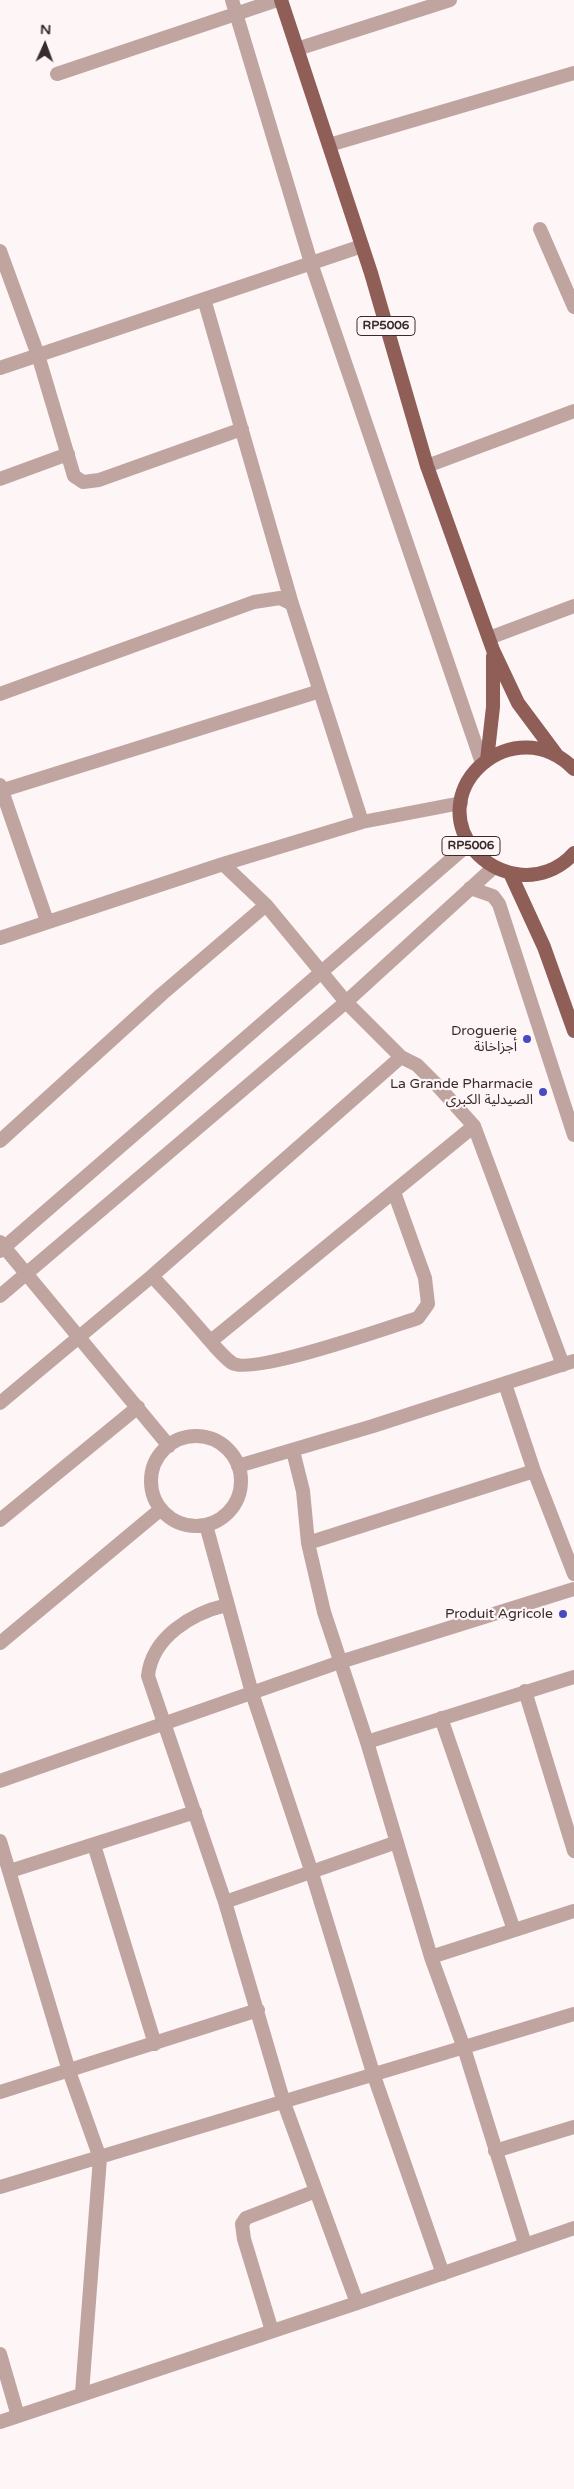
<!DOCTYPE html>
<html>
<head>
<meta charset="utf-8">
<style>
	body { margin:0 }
	#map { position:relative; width:574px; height:2489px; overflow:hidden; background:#fef5f6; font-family:"Varela Round",sans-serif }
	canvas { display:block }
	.north { position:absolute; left:20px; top:20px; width:50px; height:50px; -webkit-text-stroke:4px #fef5f6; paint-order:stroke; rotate:2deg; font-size:14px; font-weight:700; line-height:20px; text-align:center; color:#392a2b }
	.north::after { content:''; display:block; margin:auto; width:18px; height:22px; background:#392a2b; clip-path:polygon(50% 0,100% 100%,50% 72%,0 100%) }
</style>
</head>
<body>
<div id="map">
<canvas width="574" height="2489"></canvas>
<div class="north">N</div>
</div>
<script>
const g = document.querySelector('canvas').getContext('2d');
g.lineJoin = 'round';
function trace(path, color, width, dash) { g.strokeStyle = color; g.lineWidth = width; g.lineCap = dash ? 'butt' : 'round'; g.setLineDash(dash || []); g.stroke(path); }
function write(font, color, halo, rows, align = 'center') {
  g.font = font + ' "Varela Round","Noto Sans Arabic",sans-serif'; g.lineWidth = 4.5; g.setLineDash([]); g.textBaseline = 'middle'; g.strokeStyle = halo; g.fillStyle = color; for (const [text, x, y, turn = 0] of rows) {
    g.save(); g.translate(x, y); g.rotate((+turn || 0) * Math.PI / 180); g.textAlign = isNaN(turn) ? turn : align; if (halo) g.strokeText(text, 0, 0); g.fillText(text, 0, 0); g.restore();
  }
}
const minor = new Path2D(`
	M232,0L311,263L482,763
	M297,49L450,0
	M57,74L277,0
	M329,145L574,73
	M540,229L574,307
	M0,251L38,355L74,476L83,482L99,480L242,429
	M204,299L292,604L362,822
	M0,368L362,246
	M427,466L574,411
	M0,479L68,454
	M489,638L574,606
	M0,694L254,602L280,598L292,604
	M0,785L47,921
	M0,791L320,691
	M223,864L266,905L346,1002L401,1057L417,1065L436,1084L474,1126L563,1365
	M470,888L493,896L499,904L574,1135
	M0,938L223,864L362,822L461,803
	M0,1141L162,994L266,905
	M0,1242L169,1446
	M0,1251L470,843
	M152,1276C170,1295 188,1315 205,1335C213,1344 222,1356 232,1363C251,1376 390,1327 418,1318L428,1304L425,1278L394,1192
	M0,1296L346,1002L494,867
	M211,1341L474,1126
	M505,1384L534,1471L574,1574
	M0,1403L152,1276L401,1057
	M151 1481a45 45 0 1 1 90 0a45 45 0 1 1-90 0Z
	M293,1451L303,1491L308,1543L324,1612L367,1742L431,1957L464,2048L525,2244
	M238,1466L373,1426L574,1361
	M0,1520L138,1407
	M206,1525L252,1693L311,1870L374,2076L443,2274
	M308,1543L534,1471
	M227,1605C192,1613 152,1637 148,1676L225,1902L284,2103L357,2303
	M0,1643L161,1509
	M525,1691L574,1851
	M441,1718L514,1930
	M367,1742L574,1677
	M0,1781L340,1662L574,1589
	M0,1841L69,2071L100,2158L82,2393
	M94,1845L155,2044
	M10,1871L195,1812
	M225,1902L397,1842
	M431,1957L574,1911
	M0,2092L258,2010
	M495,2151L574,2127
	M0,2187L574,2014
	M272,2331L244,2239L242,2224L246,2218L316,2191
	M0,2354L18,2416
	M0,2422L357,2303L574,2228`);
const primary = new Path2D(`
	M281,0L371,273L427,466L493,650L518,703L556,754
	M487,760L493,707V656
	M574,769C515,709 424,787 474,850C485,863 499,871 516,874C538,878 560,869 574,853
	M510,873L544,947L574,1031`);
const markers = [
	[527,1039,5,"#494ac0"],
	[543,1092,5,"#494ac0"],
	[563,1614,5,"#494ac0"]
];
const shields = [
	[386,326,58],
	[471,846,58]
];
const shieldNames = [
	["RP5006",386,326],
	["RP5006",471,846]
];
const poiNames = [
	["Droguerie",517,1031],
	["أجزاخانة",517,1047],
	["La Grande Pharmacie",533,1084],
	["الصيدلية الكبرى",533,1100],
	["Produit Agricole",553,1614]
];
trace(minor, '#c0a49f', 14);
trace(primary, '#8e5e57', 14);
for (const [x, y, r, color] of markers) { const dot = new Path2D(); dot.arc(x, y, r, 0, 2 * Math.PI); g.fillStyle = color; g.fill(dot); trace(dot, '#fef5f6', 2); }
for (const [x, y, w] of shields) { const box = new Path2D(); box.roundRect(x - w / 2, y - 9.5, w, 19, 4); g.fillStyle = '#fef5f6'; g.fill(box); trace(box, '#392a2b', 1); }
write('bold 12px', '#392a2b', null, shieldNames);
write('14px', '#392a2b', '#fef5f6', poiNames, 'right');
</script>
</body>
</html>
